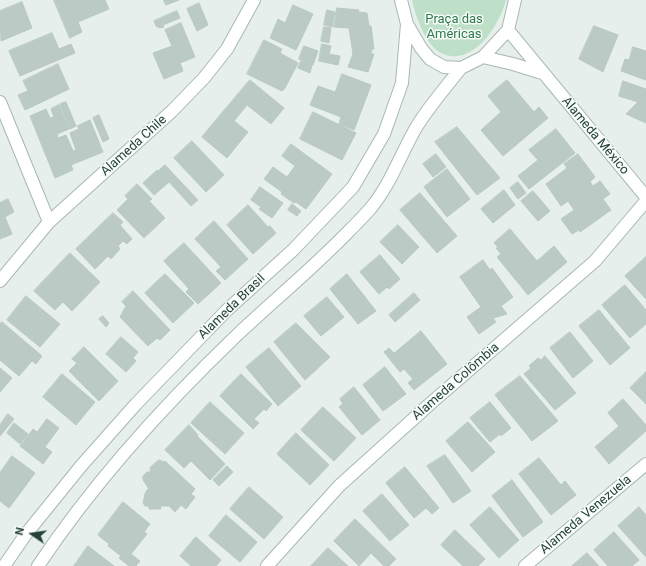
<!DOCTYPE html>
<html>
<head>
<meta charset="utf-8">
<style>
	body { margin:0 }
	#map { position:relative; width:646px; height:566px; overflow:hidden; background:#e6efeb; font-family:Roboto,sans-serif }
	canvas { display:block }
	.north { position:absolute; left:12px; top:514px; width:40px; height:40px; -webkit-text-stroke:3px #f7fbf9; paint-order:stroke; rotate:283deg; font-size:11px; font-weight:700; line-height:16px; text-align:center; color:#24423a }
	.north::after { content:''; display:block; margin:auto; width:14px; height:18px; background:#24423a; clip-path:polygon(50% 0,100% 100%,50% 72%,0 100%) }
</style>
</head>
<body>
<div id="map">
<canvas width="646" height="566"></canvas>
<div class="north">N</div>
</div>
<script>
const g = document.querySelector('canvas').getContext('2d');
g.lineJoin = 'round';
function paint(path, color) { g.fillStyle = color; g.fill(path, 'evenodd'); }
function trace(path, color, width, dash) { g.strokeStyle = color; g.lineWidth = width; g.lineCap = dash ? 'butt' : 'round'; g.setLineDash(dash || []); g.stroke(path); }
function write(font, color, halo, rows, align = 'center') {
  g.font = font + ' Roboto,sans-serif'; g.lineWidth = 3; g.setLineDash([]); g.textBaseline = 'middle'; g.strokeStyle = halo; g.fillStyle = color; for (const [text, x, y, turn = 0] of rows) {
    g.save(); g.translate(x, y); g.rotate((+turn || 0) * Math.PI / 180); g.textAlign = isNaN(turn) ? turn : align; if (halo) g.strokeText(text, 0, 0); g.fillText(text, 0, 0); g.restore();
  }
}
const green = new Path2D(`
	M412,0H506C499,26 473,68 441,53C426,46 415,15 412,0Z`);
const building = new Path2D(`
	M54,0H105L109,9L78,22L82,32L70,38Z
	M164,0H179L166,5Z
	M22,2L32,28L1,41L0,11Z
	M199,3L208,25L197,31L187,9Z
	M293,5L313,14L296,50L270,38L278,19L285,23Z
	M337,8L359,10L358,12L367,13L369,26H371L374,49H372L371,54H374L368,72L348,67L353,54L349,28L334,27Z
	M327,10L335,12L332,27L324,25Z
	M177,11L180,18L163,25L164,27L160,28L156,26L154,21Z
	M181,23L195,57L180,63L183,71L164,79L153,53L172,46L165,30Z
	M594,26L618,35L603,72L579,59Z
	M324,27L331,28L329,43L321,41Z
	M52,33L59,49L71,44L75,53L20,76L9,51Z
	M264,40L282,49L280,53L298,63L285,88L282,91L247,74Z
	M322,44L331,46L329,54L340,56L338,65L319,61Z
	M304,46L318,51L313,65L299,59Z
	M633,47L646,51V80L621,71L625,59L629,60Z
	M301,61L312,65L310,73L298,68Z
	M58,64L69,89L25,110L18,95L28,91L23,81Z
	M342,74L371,85L354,130L339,124L341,117L310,105L318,86L335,92Z
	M250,80L284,108L271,124L247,105L234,121L223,112Z
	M507,80L534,112L539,107L548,118L503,156L481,130L501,112L488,96Z
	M623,81L646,89V123L626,114L638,102L619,96Z
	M66,102L76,126L70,129L60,104Z
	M59,105L69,129L57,134L58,138L66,135L73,151L76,150L70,133L79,129L77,126L90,120L103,152L71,165L73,170L55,178L30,116L46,109L50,118L54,117L51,109Z
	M223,112L248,132L227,158L202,137Z
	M313,112L356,133L342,160L300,139Z
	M99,115L109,139L103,142L93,118Z
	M457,127L500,178L477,195L435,142Z
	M556,129L575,153L529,189L518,176L538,160L529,150Z
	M192,141L224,175L206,192L174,158Z
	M291,144L332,174L306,209L296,202L294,203L281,194L282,192L264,179L273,167L287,177L295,166L282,156Z
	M436,154L446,167L433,177L423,164Z
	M578,154L595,177L590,182L593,186L600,181L610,194L603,199L611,210L580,232L579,230L572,234L561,219L574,210L568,201L561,206L546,184L567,168L564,164Z
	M165,165L198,200L191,206L169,182L154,195L143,183L157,170L158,171Z
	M447,169L470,199L447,217L424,187Z
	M518,182L526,193L518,199L510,188Z
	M137,184L152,199L149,201L165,218L144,238L117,210L128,199L125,196Z
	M260,187L283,203L272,218L259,209L261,207L251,200Z
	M504,190L515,205L493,223L481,209Z
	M533,191L550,211L538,221L521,201Z
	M420,193L457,236L437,253L400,210Z
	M8,199L14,212L5,217L12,234L0,239V203Z
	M292,204L301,211L297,216L288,210Z
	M248,205L268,227L270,226L276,233L253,254L227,225Z
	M113,213L123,222L120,225L132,239L127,244L123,241L118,246L120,249L111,259L108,256L95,269L76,249Z
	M214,221L248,259L225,280L216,271L221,267L195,239Z
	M398,225L419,247L402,264L380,242Z
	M510,229L537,261L554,246L567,262L528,295L497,257L501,254L496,248L498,247L494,243Z
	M184,243L221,283L198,304L186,292L189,289L164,261Z
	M70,253L100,282L72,311L63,302L55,310L34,291Z
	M380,255L400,279L389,289L387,287L379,294L360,272Z
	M646,257V299L625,276Z
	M483,260L490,270L492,268L513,297L501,306L507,314L493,318L496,322L479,334L467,317L481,307L460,277Z
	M165,274L194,303L173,323L145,293Z
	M347,274L376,311L358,324L330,289Z
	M625,285L646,310V324L630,338L602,305Z
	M133,291L170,330L160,340L157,338L148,346L120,317L126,306L122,302Z
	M414,293L420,300L395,322L389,315Z
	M26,296L60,324L40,347L7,320Z
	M327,297L344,317L321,336L304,316Z
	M599,310L630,348L610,365L579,326Z
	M103,316L109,323L106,327L99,319Z
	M2,322L42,356L36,364L32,361L19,376L0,360V324Z
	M296,323L330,357L305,380L274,342Z
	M421,331L447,364L414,390L408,383L413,379L404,369L400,372L384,352L389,348L394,353Z
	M570,332L593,361L573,378L550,348Z
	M121,337L138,352L133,358L136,361L126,372L106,354Z
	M84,347L118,381L99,401L69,371L77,363L72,359Z
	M269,348L301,386L278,406L246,367Z
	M545,356L576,393L555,410L524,374L531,368L529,366L538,358L541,360Z
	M385,367L406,394L383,411L363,385Z
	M0,368L12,378L0,392Z
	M646,372V404L630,388Z
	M62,374L95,402L76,425L43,397Z
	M241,374L272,404L266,411L264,409L254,419L259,423L253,429L220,396Z
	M520,376L558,421L532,441L495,395Z
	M354,387L380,420L362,435L339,407L343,404L340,399Z
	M623,399L646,425V431L609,464L595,447L619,426L608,413Z
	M210,402L244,433L225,454L191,423Z
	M490,402L511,428L501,436L500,434L490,442L470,418Z
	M323,407L356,438L334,461L301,430Z
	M8,414L14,419L0,436V425Z
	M47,419L59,428L45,447L52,452L43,464L20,446L33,429L37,432Z
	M468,422L495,452L472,472L446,441Z
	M14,423L28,434L20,444L7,433Z
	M189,425L198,435L197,436L225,464L210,480L191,461L184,468L165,450Z
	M296,433L329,465L310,485L277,454Z
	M445,455L471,491L453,503L427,466Z
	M12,456L35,473L9,508L0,501V473Z
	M539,458L561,485L565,481L576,495L551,515L519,474Z
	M159,460L164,462L165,461L195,489L191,494L195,497L186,509L181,505L175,512L169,506H160L161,509H149V506H145L143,503L145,494L147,490L149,489L143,480V476L147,472H151L150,468Z
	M227,466L233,472L219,486L213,480Z
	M405,467L439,508L432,514L426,508L414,518L386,483Z
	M512,480L543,522L523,537L492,496Z
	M249,487L283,517L264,539L230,509Z
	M382,494L409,525L390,541L363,511Z
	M123,502L150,524L144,532L147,534L131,554L140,561L136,566H129L119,558L121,556L108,546L109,544L98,535Z
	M490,507L519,540L499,558L470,525Z
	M639,507L646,515V557L618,526Z
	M226,515L257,542L240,562L209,536Z
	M355,519L396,559L389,566H384L371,553L359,566L334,541Z
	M455,530L485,559L478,566H463L441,545Z
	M614,532L639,560L632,566H608L594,550Z
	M196,537L221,560L216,566H191L180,556Z
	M88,546L114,566H74Z
	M328,548L348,566H311Z
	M587,553L599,566H572Z`);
const minor = new Path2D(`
	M401,0L407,24L421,48L430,59L444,67L461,68L483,57L508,30L515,0
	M508,30L646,197
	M483,57L513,64L542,73
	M0,102L49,222
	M0,281L49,222L172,111L204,78L227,49L254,0
	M4,566L26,534L81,466L136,404L227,310L293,250L353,187L384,134L402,83L407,24
	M38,566C94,482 163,406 236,336C273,301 312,269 347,233C355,225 363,217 370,209C391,184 401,153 417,126C430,105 446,87 461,68
	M267,566L339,486L431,403L595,261L646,201
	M525,566L646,464`);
const parkNames = [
	["Praça das",454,20],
	["Américas",454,35]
];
const streetNames = [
	["Alameda México",595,136,50],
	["Alameda Chile",134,146,-42],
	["Alameda Brasil",232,307,-44],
	["Alameda Colômbia",456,382,-41],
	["Alameda Venezuela",586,515,-40]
];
paint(green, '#bfe0c8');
paint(building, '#bbcac4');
trace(building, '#b8c9c2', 1);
trace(minor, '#a8b8b2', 14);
trace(minor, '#fff', 12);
write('13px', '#2d7a4b', '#f7fbf9', parkNames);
write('13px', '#24423a', '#f7fbf9', streetNames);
</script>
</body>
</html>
